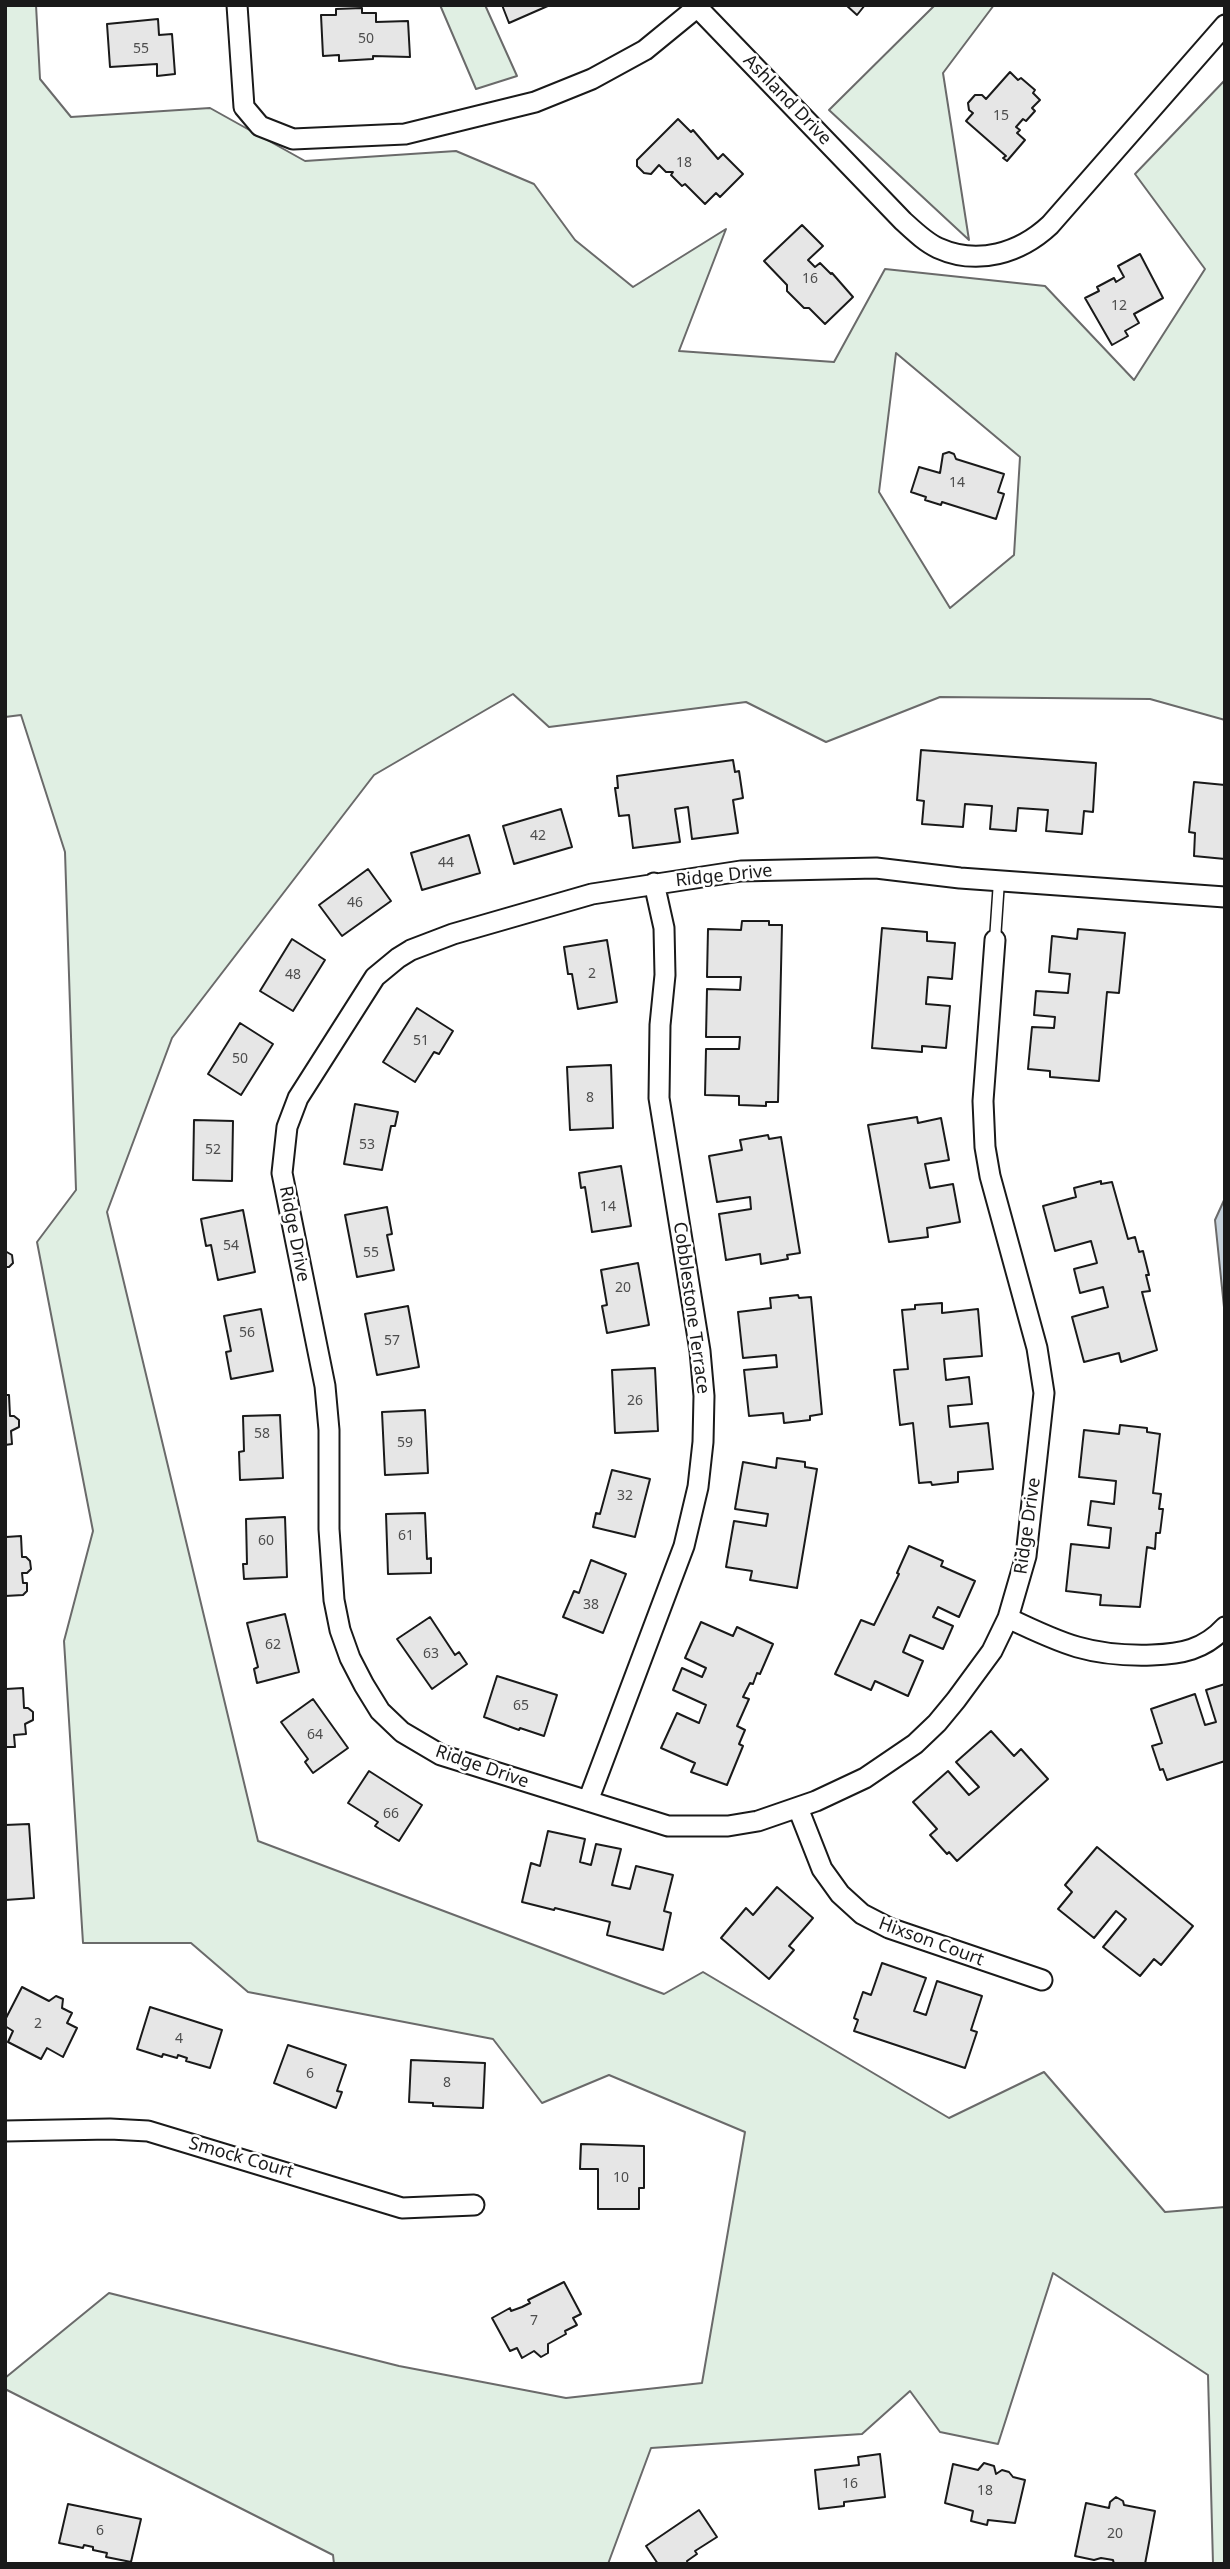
<!DOCTYPE html>
<html>
<head>
<meta charset="utf-8">
<style>
	body { margin:0 }
	#map { position:relative; width:1230px; height:2569px; overflow:hidden; background:#fff; font-family:"Noto Sans",sans-serif }
	canvas { display:block }
	.frame { position:absolute; inset:0; border:7px solid #1a1a1a; pointer-events:none }
</style>
</head>
<body>
<div id="map">
<canvas width="1230" height="2569"></canvas>
<div class="frame"></div>
</div>
<script>
const g = document.querySelector('canvas').getContext('2d');
g.lineJoin = 'round';
function paint(path, color) { g.fillStyle = color; g.fill(path, 'evenodd'); }
function trace(path, color, width, dash) { g.strokeStyle = color; g.lineWidth = width; g.lineCap = dash ? 'butt' : 'round'; g.setLineDash(dash || []); g.stroke(path); }
function write(font, color, halo, rows, align = 'center') {
  g.font = font + ' "Noto Sans",sans-serif'; g.lineWidth = 5; g.setLineDash([]); g.textBaseline = 'middle'; g.strokeStyle = halo; g.fillStyle = color; for (const [text, x, y, turn = 0] of rows) {
    g.save(); g.translate(x, y); g.rotate((+turn || 0) * Math.PI / 180); g.textAlign = isNaN(turn) ? turn : align; if (halo) g.strokeText(text, 0, 0); g.fillText(text, 0, 0); g.restore();
  }
}
const green = new Path2D(`
	M5,5H36L40,79L71,117L210,108L305,161L456,151L534,184L575,240L633,287L726,229L679,351L834,362L885,269L1045,286L1134,380L1205,269L1135,174L1225,80V720L1150,699L940,697L826,742L746,702L549,727L513,694L374,775L172,1038L107,1212L258,1841L664,1994L703,1972L949,2118L1044,2072L1165,2212L1225,2207V2564H1213L1208,2375L1053,2273L998,2444L940,2432L910,2391L862,2434L651,2448L608,2564H334L333,2555L5,2389V2378L109,2293L399,2366L566,2398L702,2383L745,2132L609,2075L542,2103L493,2039L248,1992L191,1943H83L64,1641L93,1531L37,1242L76,1190L65,852L21,715L5,717ZM896,353L1020,457L1014,555L950,608L879,492Z
	M440,5H485L517,76L476,89Z
	M935,5H994L943,73L969,240L829,110Z`);
const water = new Path2D(`
	M1225,1198V1317L1215,1220Z`);
const building = new Path2D(`
	M502,5H550L509,23Z
	M846,5H865L857,15Z
	M362,8V13H376V22L408,21L410,57L373,56V59L339,61V55L323,56L321,15H336V9Z
	M158,19L159,35L172,34L175,74L157,76V64L110,67L107,24Z
	M1010,72L1018,80L1021,78L1035,90L1033,93L1040,100L1032,108L1035,111L1026,121L1023,119L1016,127L1020,130L1017,133L1025,140L1007,161L1003,158L1006,156L966,121L973,113L969,110L968,103L975,95H982L986,99Z
	M678,119L691,132L693,130L718,159L723,154L743,174L720,197L716,193L705,204L685,184L682,186L671,175L673,172H666L659,165L651,174L644,173L637,166V160Z
	M802,225L823,246L808,260L815,267L820,263L831,274L832,273L853,297L825,324L809,308H804L787,291V285L764,261Z
	M1140,254L1163,298L1134,314L1139,323L1125,331L1128,336L1112,345L1085,298L1099,291L1097,287L1114,278L1116,282L1124,277L1118,266Z
	M949,452L954,454L956,459L1004,474L998,492L1004,494L996,519L942,502L941,505L925,500L926,497L911,492L919,467L940,473L943,454Z
	M921,750L1096,763L1093,812L1084,811L1082,834L1046,831L1048,810L1018,808L1016,831L990,829L992,806L965,804L963,827L922,824L924,801L917,800Z
	M733,760L735,772L739,771L743,798L733,800L738,833L692,839L688,807L675,809L680,842L633,848L629,815L619,816L615,788H618L617,776Z
	M1194,782L1225,785V859L1194,856L1195,833L1189,832Z
	M561,809L572,847L514,864L503,826Z
	M469,835L480,873L422,890L411,853Z
	M368,869L391,901L342,936L319,905Z
	M742,921H769V925H782L778,1102H766V1106L739,1105V1096L705,1095L706,1049H739L740,1037H706L707,989L740,990L741,977H707L708,929L741,930Z
	M882,928L927,932V941L955,943L952,979L928,977L926,1004L950,1006L946,1048L922,1046V1052L872,1048Z
	M1078,929L1125,933L1119,993L1107,992L1099,1081L1050,1077V1071L1028,1069L1032,1027L1054,1028L1055,1017L1034,1015L1036,991L1068,993L1070,974L1049,972L1052,936L1077,939Z
	M292,939L325,960L293,1011L260,991Z
	M607,940L617,1002L578,1009L572,974H568L564,947Z
	M417,1008L453,1031L439,1054L434,1052L415,1082L383,1062Z
	M240,1023L273,1044L241,1095L208,1074Z
	M611,1065L613,1128L570,1130L567,1067Z
	M355,1104L398,1112L395,1126H391L382,1170L344,1164Z
	M917,1117L918,1123L941,1118L949,1160L925,1164L930,1188L953,1184L960,1222L927,1228L928,1237L889,1242L868,1125Z
	M194,1120L233,1121L232,1181L193,1180Z
	M768,1135L769,1139L781,1137L800,1253L787,1255L788,1259L761,1264L760,1254L726,1260L719,1214L751,1209L750,1197L717,1202L709,1156L742,1150L740,1140Z
	M621,1166L631,1226L592,1232L585,1187L581,1188L579,1173Z
	M1101,1181V1184L1112,1182L1128,1239L1135,1237L1139,1252L1143,1251L1149,1275H1146L1150,1291L1142,1292L1157,1350L1121,1362L1119,1353L1084,1362L1072,1317L1108,1307L1103,1287L1080,1293L1074,1269L1097,1263L1091,1241L1055,1251L1043,1206L1076,1197L1074,1188Z
	M387,1207L392,1234L387,1235L394,1270L357,1277L345,1215Z
	M243,1210L255,1272L218,1280L211,1245L206,1246L201,1219Z
	M5,1251L12,1255L13,1263L9,1267H5Z
	M638,1263L649,1325L607,1333L602,1306L607,1305L601,1270Z
	M798,1295L799,1298L811,1297L822,1414L810,1416V1420L784,1423L783,1413L749,1416L744,1370L777,1367L776,1355L743,1358L738,1312L771,1308L770,1298Z
	M942,1303V1313L978,1309L982,1356L944,1359L946,1380L969,1377L972,1404L948,1406L950,1427L988,1423L993,1469L958,1472V1482L932,1485L931,1482L919,1483L913,1423L900,1425L894,1370L908,1369L902,1310L915,1309V1305Z
	M408,1306L419,1367L377,1375L365,1314Z
	M261,1309L273,1371L231,1379L226,1352L231,1351L224,1316Z
	M655,1368L658,1431L615,1433L612,1370Z
	M5,1395H9L10,1416H14L19,1420V1427L11,1431L12,1444L5,1445Z
	M425,1410L428,1473L385,1475L382,1412Z
	M280,1415L283,1478L240,1480L239,1452L244,1451L243,1416Z
	M1120,1425L1147,1428V1432L1160,1434L1153,1493L1161,1494L1159,1509H1163L1160,1533H1156L1155,1549L1147,1547L1140,1607L1100,1605L1101,1595L1066,1591L1071,1544L1109,1548L1111,1528L1088,1525L1091,1501L1114,1504L1116,1481L1079,1477L1084,1430L1119,1434Z
	M777,1458L805,1462V1467L817,1469L797,1588L750,1580L752,1571L726,1567L734,1521L766,1526L768,1514L735,1509L743,1462L776,1468Z
	M612,1470L650,1479L635,1537L593,1527L596,1513L600,1514Z
	M425,1513L427,1559L431,1558V1573L388,1574L386,1514Z
	M285,1517L287,1577L244,1579L243,1564H247L246,1519Z
	M5,1529L6,1537L21,1536L22,1557H26L30,1561L31,1569L27,1573H22L23,1583H27V1591L23,1595L5,1596Z
	M909,1546L943,1561L941,1566L975,1581L959,1617L938,1607L933,1617L953,1626L943,1649L910,1635L903,1652L923,1661L908,1696L875,1681L871,1690L835,1674L861,1620L874,1625L899,1574L897,1573Z
	M591,1560L626,1574L603,1633L563,1617L574,1591L579,1593Z
	M285,1614L299,1672L257,1683L254,1669L258,1667L247,1623Z
	M430,1617L455,1655L459,1652L467,1664L432,1689L397,1639Z
	M701,1622L733,1636L737,1627L773,1644L760,1674L757,1673L753,1684L750,1683L743,1697L749,1699L737,1726L745,1730L739,1744L743,1746L727,1785L691,1772L695,1763L661,1748L677,1713L699,1723L706,1705L673,1690L682,1668L702,1677L706,1668L685,1658Z
	M497,1676L557,1695L544,1736L520,1728L519,1730L484,1717Z
	M5,1681L6,1689L23,1688L24,1708H28L33,1712V1720L25,1724L26,1734L14,1735L15,1747H5Z
	M1225,1684V1761L1167,1780L1163,1769L1160,1770L1152,1746L1162,1743L1151,1709L1195,1694L1205,1725L1216,1722L1206,1690Z
	M313,1699L348,1748L313,1773L305,1762L308,1759L281,1722Z
	M991,1731L1014,1756L1021,1749L1048,1779L957,1861L949,1852L947,1854L930,1835L937,1829L913,1802L948,1771L969,1795L979,1787L956,1762Z
	M369,1771L422,1805L399,1841L375,1826L378,1822L348,1803Z
	M29,1824L34,1898L5,1900V1825Z
	M548,1831L585,1839L580,1862L591,1865L596,1844L621,1849L612,1885L630,1889L636,1866L673,1875L664,1911L671,1913L663,1950L607,1935L610,1922L555,1908L554,1910L522,1902L531,1863L540,1866Z
	M1097,1847L1193,1926L1161,1965L1154,1959L1140,1976L1103,1947L1126,1919L1116,1911L1094,1938L1058,1909L1072,1892L1065,1885Z
	M777,1887L813,1918L789,1946L794,1950L769,1979L721,1938L746,1908L753,1915Z
	M882,1963L926,1978L914,2011L926,2015L937,1981L982,1996L971,2030L977,2032L965,2068L854,2031L858,2020L854,2018L863,1992L871,1995Z
	M22,1987L49,2001L56,1996L63,1999L62,2008L72,2013L67,2023L77,2028L63,2057L47,2048L41,2059L8,2042L13,2031L5,2026V2020Z
	M150,2007L222,2030L210,2068L186,2061L187,2058L178,2055L177,2058L163,2054L162,2057L137,2049Z
	M288,2045L346,2065L337,2091L342,2092L336,2108L274,2083Z
	M411,2060L485,2063L483,2108L433,2106V2103L409,2102Z
	M581,2144L644,2146V2188H639V2209H598V2169H580Z
	M564,2282L581,2314L573,2318L577,2325L565,2331L566,2334L548,2344V2353L541,2357L534,2351L522,2358L517,2348L510,2351L492,2318L510,2308L511,2311L522,2307L530,2303L528,2300Z
	M880,2454L885,2497L844,2502V2506L819,2509L815,2470L859,2465L858,2457Z
	M984,2463L994,2466L996,2474L1002,2470L1009,2472L1013,2477L1025,2480L1015,2523L988,2520L987,2525L971,2521L973,2511L945,2503L953,2464L978,2470Z
	M1116,2497L1123,2501L1124,2505L1155,2511L1145,2564H1114L1113,2560L1101,2558L1094,2560L1075,2556L1086,2503L1109,2508L1110,2502Z
	M68,2504L141,2519L131,2562L106,2557L107,2553L93,2550V2547L84,2545L83,2548L59,2543Z
	M699,2510L717,2537L695,2551L697,2554L687,2561L688,2564H658L646,2546Z`);
const service = new Path2D(`
	M995,940L999,881`);
const minor = new Path2D(`
	M237,5L244,107L260,126L293,139L405,134L535,102L592,79L645,50L700,5
	M698,8L903,221C914,231 925,242 938,248C978,266 1020,253 1050,225L1225,25
	M995,940L983,1101L985,1147L990,1176L1037,1348L1044,1393L1026,1556L1008,1618L992,1651L956,1700L937,1723L915,1744L865,1778L816,1801L758,1821L728,1826H668L441,1755L402,1732L380,1711L364,1685L350,1658L340,1630L334,1600L329,1529V1430L325,1386L282,1173L287,1127L298,1098L375,977L398,958L411,950L453,934L592,894L741,871L876,868L960,878L1225,897
	M1008,1618C1062,1644 1091,1657 1152,1655C1181,1654 1204,1650 1225,1627
	M588,1801L684,1546L698,1487L703,1442L704,1396L700,1351L659,1098L660,1025L665,975L664,928L654,883
	M798,1808L822,1869L840,1894L862,1914L889,1928L1042,1980
	M5,2131L110,2129L148,2131L402,2208L474,2205`);
const numberNames = [
	["50",366,39],
	["55",141,49],
	["15",1001,116],
	["18",684,163],
	["16",810,279],
	["12",1119,306],
	["14",957,483],
	["42",538,836],
	["44",446,863],
	["46",355,903],
	["2",592,974],
	["48",293,975],
	["51",421,1041],
	["50",240,1059],
	["8",590,1098],
	["53",367,1145],
	["52",213,1150],
	["14",608,1207],
	["54",231,1246],
	["55",371,1253],
	["20",623,1288],
	["56",247,1333],
	["57",392,1341],
	["26",635,1401],
	["58",262,1434],
	["59",405,1443],
	["32",625,1496],
	["61",406,1536],
	["60",266,1541],
	["38",591,1605],
	["62",273,1645],
	["63",431,1654],
	["65",521,1706],
	["64",315,1735],
	["66",391,1814],
	["2",38,2024],
	["4",179,2039],
	["6",310,2074],
	["8",447,2083],
	["10",621,2178],
	["7",534,2321],
	["16",850,2484],
	["18",985,2491],
	["6",100,2531],
	["20",1115,2534]
];
const streetNames = [
	["Ashland Drive",787,100,46],
	["Ridge Drive",724,876,-6],
	["Ridge Drive",294,1234,79],
	["Cobblestone Terrace",691,1308,82],
	["Ridge Drive",1028,1526,-82],
	["Ridge Drive",482,1767,19],
	["Hixson Court",931,1942,20],
	["Smock Court",241,2158,16]
];
paint(green, '#e0efe3');
trace(green, '#6a6a6a', 2);
paint(water, '#c6d2dc');
trace(water, '#6a6a6a', 2);
paint(building, '#e6e6e6');
trace(building, '#1a1a1a', 2);
trace(service, '#1a1a1a', 13);
trace(minor, '#1a1a1a', 23);
trace(service, '#fff', 10);
trace(minor, '#fff', 19);
write('14px', '#4d4d4d', null, numberNames);
write('18px', '#1a1a1a', '#fff', streetNames);
</script>
</body>
</html>
